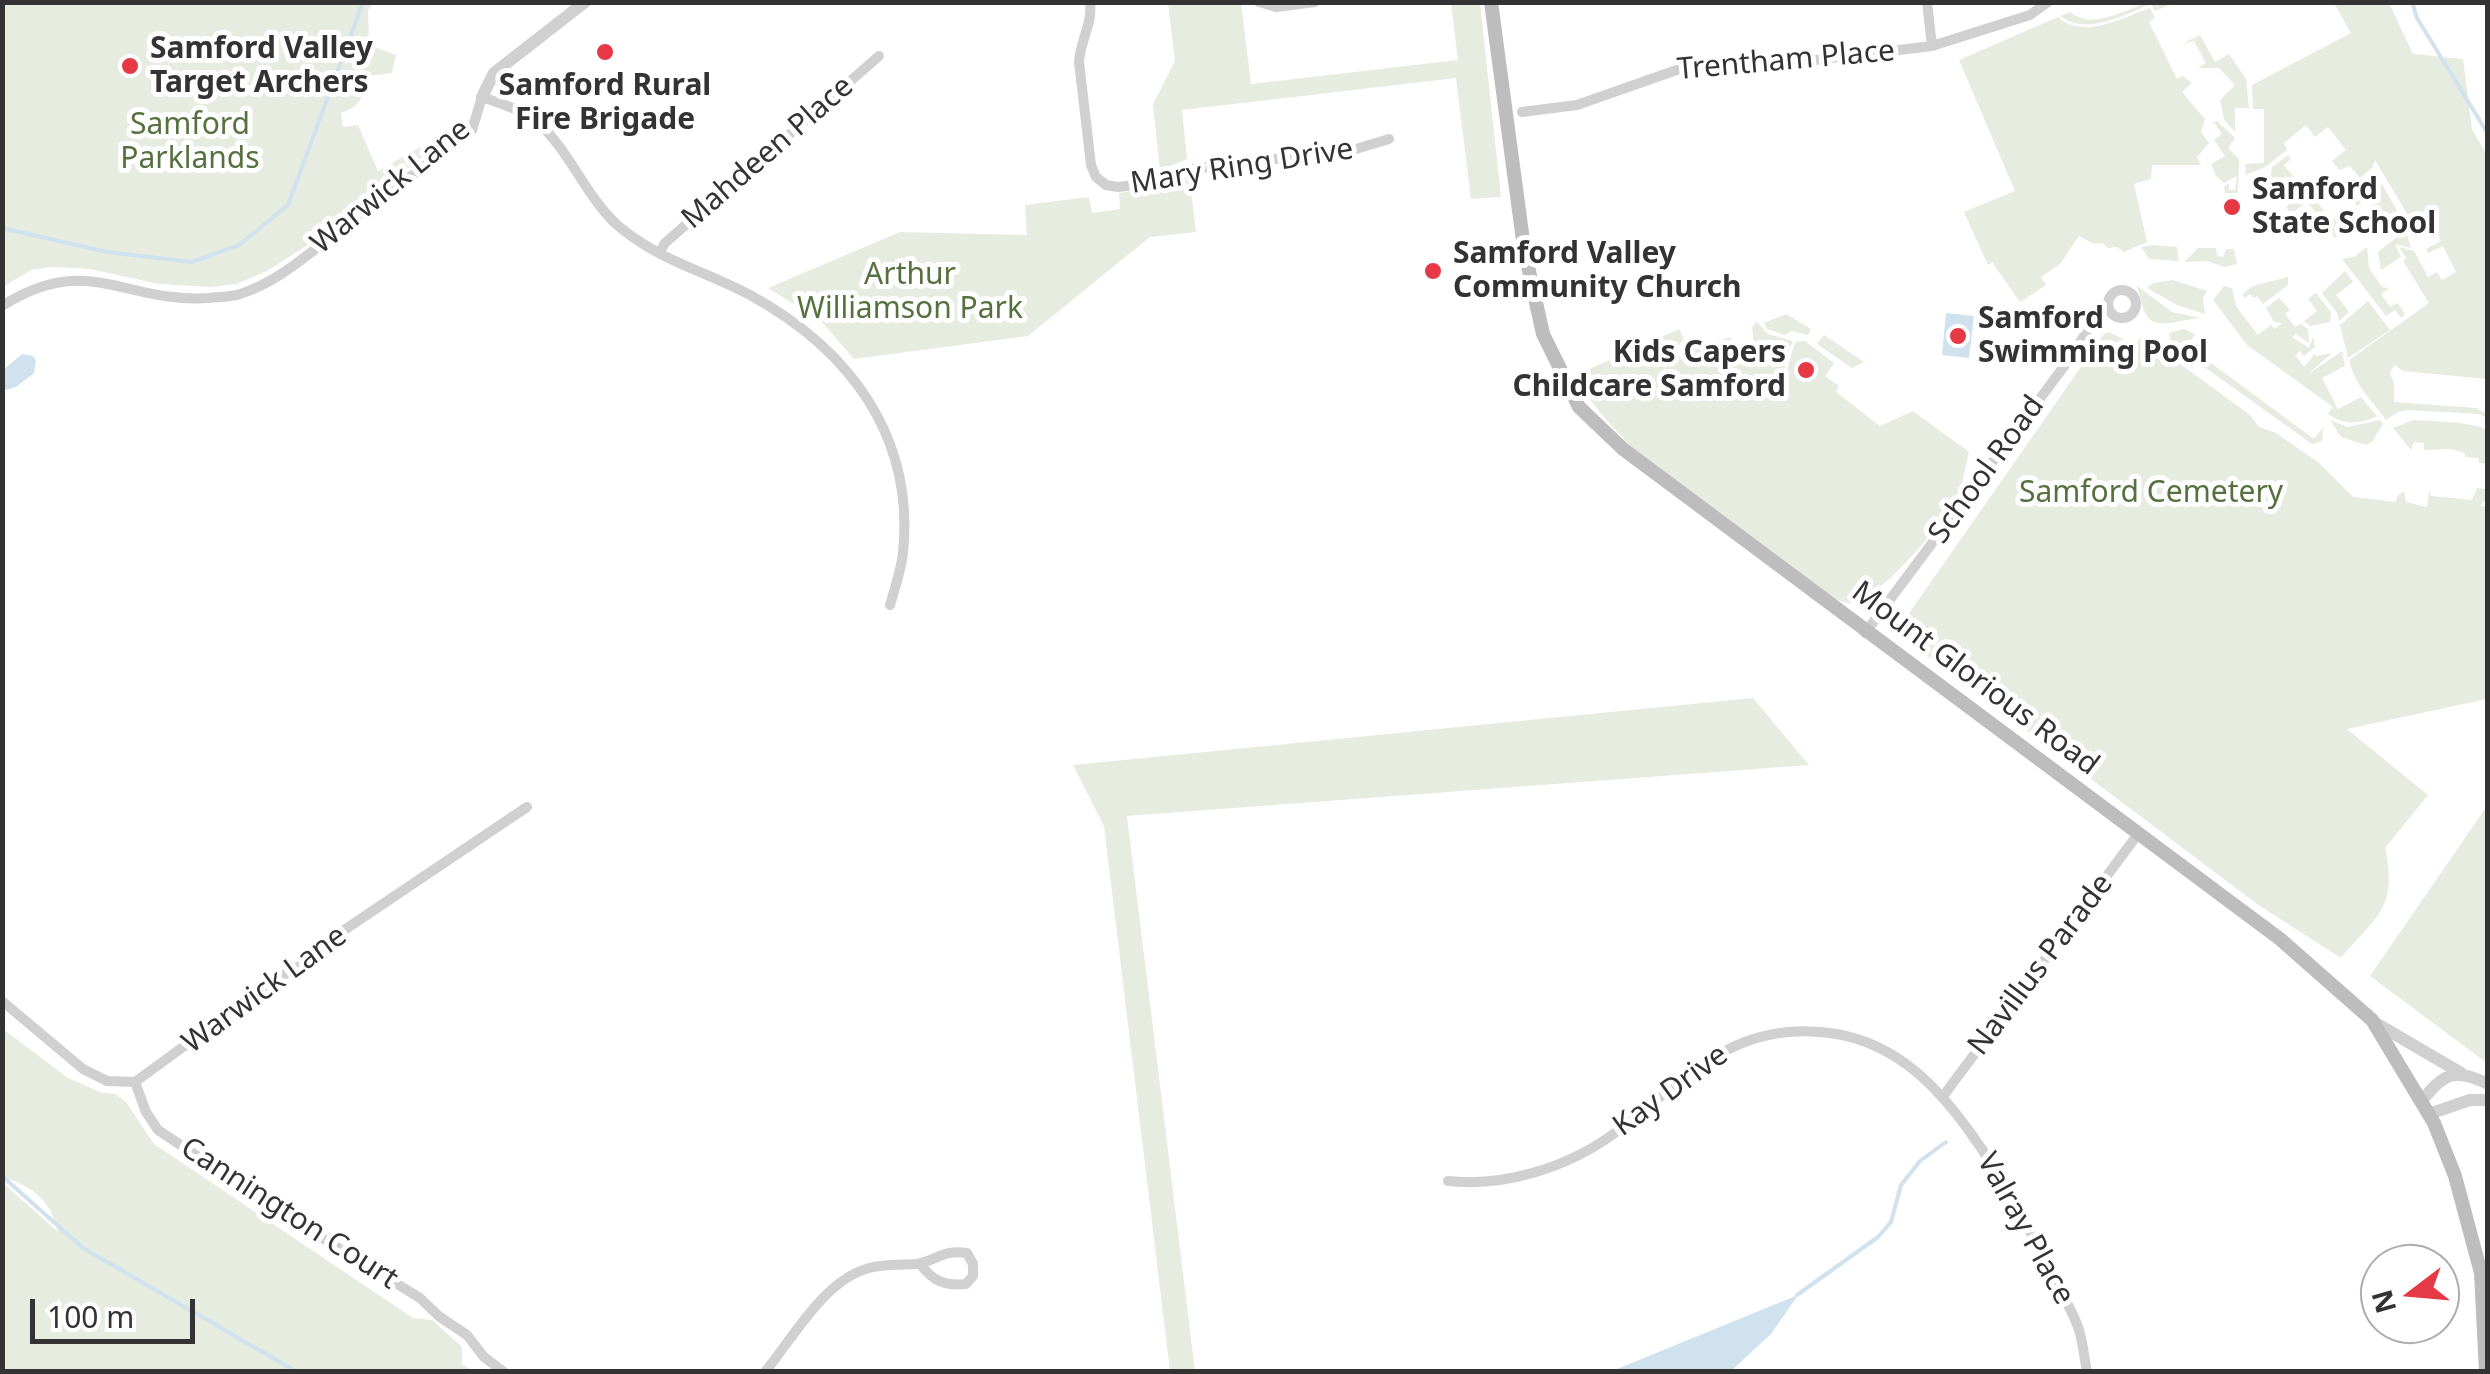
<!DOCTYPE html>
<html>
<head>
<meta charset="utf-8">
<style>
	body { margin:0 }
	#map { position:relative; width:2490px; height:1374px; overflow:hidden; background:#fff; font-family:"Noto Sans",sans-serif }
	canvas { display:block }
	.frame { position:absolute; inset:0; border:5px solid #333; pointer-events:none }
	.north { position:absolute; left:2360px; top:1244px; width:100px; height:100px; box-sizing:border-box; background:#fff; border:2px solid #adadad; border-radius:50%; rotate:254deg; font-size:28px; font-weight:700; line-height:40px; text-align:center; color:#333 }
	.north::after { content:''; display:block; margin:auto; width:35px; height:45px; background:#e63946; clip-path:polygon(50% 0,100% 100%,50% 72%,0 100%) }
	.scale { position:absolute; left:30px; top:1299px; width:165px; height:45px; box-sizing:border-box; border:5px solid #333; border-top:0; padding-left:12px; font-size:30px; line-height:35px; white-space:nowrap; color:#333; -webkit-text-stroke:8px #fff; paint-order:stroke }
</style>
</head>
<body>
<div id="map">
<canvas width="2490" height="1374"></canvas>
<div class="frame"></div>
<div class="north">N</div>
<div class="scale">100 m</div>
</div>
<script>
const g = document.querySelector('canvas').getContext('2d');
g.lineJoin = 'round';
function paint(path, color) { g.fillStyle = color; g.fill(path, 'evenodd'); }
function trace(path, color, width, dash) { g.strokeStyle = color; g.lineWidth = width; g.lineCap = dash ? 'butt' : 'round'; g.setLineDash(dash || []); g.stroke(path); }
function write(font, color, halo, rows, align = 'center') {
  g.font = font + ' "Noto Sans",sans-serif'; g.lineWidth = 10; g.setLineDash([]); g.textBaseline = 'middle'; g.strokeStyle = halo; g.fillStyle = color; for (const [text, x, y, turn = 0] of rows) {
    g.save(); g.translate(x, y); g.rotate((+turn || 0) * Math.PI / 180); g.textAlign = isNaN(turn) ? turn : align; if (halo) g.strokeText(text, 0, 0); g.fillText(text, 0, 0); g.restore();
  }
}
const green = new Path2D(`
	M2,3H373L368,10L369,45L396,55L392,73L368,76C362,98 363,105 341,113L343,127L358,125L378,171L472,118L317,239L267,271L236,284L211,287L159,284L90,269L52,267L31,270L3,287Z
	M1168,3H1241L1251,84L1458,60L1451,3H1480L1501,197L1471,199L1456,78L1182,110L1187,159L1160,170L1153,104L1175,61Z
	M2146,3H2173L2155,11L2151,4C2123,15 2087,36 2060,16L2070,12C2092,30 2122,11 2146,3Z
	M2334,3H2389L2413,54L2463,59L2472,129L2487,155V379L2403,371L2395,365L2390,373L2394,383V402L2476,408L2487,414V418L2480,414L2409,410L2398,412L2386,420C2372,400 2355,386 2349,360L2429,303L2403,261L2406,258L2399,247L2414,251L2428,277L2437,272L2442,280L2456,272L2443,246L2428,253L2426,249L2441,241L2428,215L2412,222L2375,160L2372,168L2360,178L2350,166L2339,170L2332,161L2346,150L2328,127L2315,137L2306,125L2284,143L2287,150L2265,167L2246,175L2245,164L2264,163V109H2253L2252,85L2351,33Z
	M2150,8L2155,18L2149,22L2177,79L2183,76L2192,83L2182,92L2205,119L2201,132L2209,143L2197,157L2201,165H2152L2151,179L2134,184L2147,242L2124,252L2117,247L2108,248L2102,243L2094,244L2079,236L2060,264L2041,277L2046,285L2020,302L1992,262L1988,265L1964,212L2015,191L1959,60L2058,17C2084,40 2122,18 2150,8Z
	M2200,35L2215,62L2229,54L2246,79L2249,108H2235V132L2224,119L2220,100L2235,85L2219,68H2198L2206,63L2194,41L2182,44Z
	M2217,121L2235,138L2228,148L2239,159L2238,193H2225L2224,187L2229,183V190H2235L2237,176L2224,183L2216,176L2211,164L2225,156L2214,140L2222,134L2214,122Z
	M2288,155L2291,159L2284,165L2305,191L2315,184L2323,195L2316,201L2326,213L2320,218L2307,202L2291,214L2286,207L2300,195L2286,176L2269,188L2272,167Z
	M2375,172L2402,219L2411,248L2395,244L2401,257L2381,270L2378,252L2397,237L2367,198L2357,206L2348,195Z
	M1189,175L1196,232L1150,237L1028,336L854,359L821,321L768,288L900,232L1027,235L1025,205L1089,197L1092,213L1120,209L1119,193L1172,185Z
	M2342,213L2352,224L2335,238L2322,221L2328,217L2332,220Z
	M2152,245L2177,247L2179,261L2149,259L2141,247Z
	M2367,247L2369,268L2382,287L2389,288L2381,294L2390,307L2398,303L2405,314L2401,318L2395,310L2386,316L2342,259L2354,257Z
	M2198,248H2216L2217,255L2223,257L2226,249H2234L2237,264L2225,267L2207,261L2184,262Z
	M2345,271L2353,282L2336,295L2349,312L2339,321L2337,313L2322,293Z
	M2288,277V285L2263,304L2257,296L2254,298L2250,294L2245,298L2242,294L2253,286Z
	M2173,280L2207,291L2203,298L2205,314L2177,305L2147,288L2153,283Z
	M2136,285L2172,312L2201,318C2187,318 2156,331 2147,316C2141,307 2141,294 2136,285Z
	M2224,286L2232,288L2236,306L2258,335L2271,325L2275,329L2282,323L2274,322L2266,308L2279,298L2290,310L2285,314L2295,327L2301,324L2308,329L2309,343L2296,334L2292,337L2309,348L2313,337L2315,347L2304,356L2300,351L2295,355L2304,367L2315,353L2316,356L2332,353L2307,375L2342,351L2345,366L2322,378L2338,409L2361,397L2377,416C2360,424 2344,426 2328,414L2333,407L2247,345L2213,300Z
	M2316,293L2331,312L2330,322L2310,326L2304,321L2317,311L2308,299Z
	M2368,301L2390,330L2348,358L2340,325Z
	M1786,314L1811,329L1808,335L1792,331L1784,335L1767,329L1764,323Z
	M1757,322L1768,334L1793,341L1788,353L1772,342L1754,345L1752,327Z
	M1679,329L1684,339L1676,348L1670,346L1664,350L1676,351L1682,360L1681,346L1696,337L1702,348L1729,337L1745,350L1776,346L1786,369L1781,382L1783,383L1795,342L1805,341L1834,363L1825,376L1839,386L1836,392L1880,426L1913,411L1969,452C1965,469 1962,489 1953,505C1939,527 1878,600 1853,603C1845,604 1838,600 1831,596C1739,531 1635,473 1574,376Z
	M2184,329L2195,334L2188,346L2314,439L2323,427L2322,441L2312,444L2171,343L2169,333Z
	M2109,332L2135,345L2142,336L2250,415L2259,427L2276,433L2319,463L2353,497L2396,502L2397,496L2404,491L2406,502L2427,507L2429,491L2431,496L2472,500L2477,488L2486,489L2487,474V498L2480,506H2488L2487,699L2347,729L2428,795L2385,848C2398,909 2377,915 2341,958L2257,904L1896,632L2104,334Z
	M1824,335L1864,362L1852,368L1817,344Z
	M2330,420L2348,427L2380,420L2383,424L2372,442L2366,445L2341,437Z
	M2413,420C2431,421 2474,422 2487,430V471V464L2479,463V458L2465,457V453L2450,449L2424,450V443L2414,442L2411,450L2393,428Z
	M1753,698L1809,765L1127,816L1195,1371H1170L1104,826L1073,765Z
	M2487,806V1063L2370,976Z
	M3,1029L68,1078L100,1092L115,1094L126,1102L154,1144L413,1318L432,1320L462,1347V1364L473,1371H3V1183L58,1232C51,1200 33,1187 3,1177Z`);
const water = new Path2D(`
	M1946,313L1974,316L1969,358L1942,355Z
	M22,354L33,356L36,361L34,373L16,387L6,390L3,388V370Z
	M1798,1295L1771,1334L1731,1371H1612Z`);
const stream = new Path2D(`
	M2412,2L2417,18L2488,134
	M2,228L107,252L192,262L239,245L288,205L363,2
	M2,1176L83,1248L297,1372
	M1797,1295L1878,1237L1891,1222L1901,1185L1920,1161L1946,1142`);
const minor = new Path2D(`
	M1090,2C1093,23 1080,41 1079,62L1091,165L1096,177L1106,185L1118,187L1160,182L1193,169L1356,149L1389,139
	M1259,2L1276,7L1315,2
	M1927,2L1932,46
	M1522,112L1577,105L1691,65L1798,62L1932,46L2030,15L2048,2
	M659,253L665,243L879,56
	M2108 304a14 14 0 1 1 28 0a14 14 0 1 1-28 0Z
	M2,306C88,251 124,304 209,298C219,297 231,297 240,294C279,282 310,252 343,228C386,195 429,163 472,130L482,97C501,104 521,109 537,122C571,151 587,201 622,229C665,263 705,271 750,295C849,349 915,436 903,553C901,570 895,588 890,605
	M1865,633L2068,361L2093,322L2108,308
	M2,1001L83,1069L107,1081L135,1082L276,979L300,966L322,945L527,807
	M135,1082L146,1112L158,1130L301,1225L420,1298L440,1317L467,1335L484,1357L504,1372
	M1944,1095L2138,834
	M1448,1181C1504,1187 1566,1168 1612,1135C1687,1080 1733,1017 1837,1034C1898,1045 1938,1087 1972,1135C2003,1178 2027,1225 2051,1273C2060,1290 2071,1308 2078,1327C2083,1341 2084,1357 2087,1372
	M765,1372C793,1338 824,1280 869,1268C885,1264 899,1265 915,1264C935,1262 942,1249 967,1253L973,1264V1276L966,1284C944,1286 933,1281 920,1264`);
const tertiary = new Path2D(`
	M482,97L494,73L585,2
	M2374,1022L2461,1073
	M2421,1102C2443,1074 2454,1067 2488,1084
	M2429,1114L2470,1100H2488`);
const secondary = new Path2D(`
	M1491,2L1524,248L1543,334L1579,407L1623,449L2280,939L2372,1020L2434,1123L2455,1176L2481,1273L2486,1372`);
const markers = [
	[605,52,10,"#e63946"],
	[130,66,10,"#e63946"],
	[2232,207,10,"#e63946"],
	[1433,271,10,"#e63946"],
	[1958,336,10,"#e63946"],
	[1806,370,10,"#e63946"]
];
const poiNames = [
	["Samford Valley",150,49],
	["Target Archers",150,83],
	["Samford Rural",605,86,"center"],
	["Fire Brigade",605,120,"center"],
	["Samford",2252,190],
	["State School",2252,224],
	["Samford Valley",1453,254],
	["Community Church",1453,288],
	["Samford",1978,319],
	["Swimming Pool",1978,353],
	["Kids Capers",1786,353,"right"],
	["Childcare Samford",1786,387,"right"]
];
const streetNames = [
	["Trentham Place",1786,61,-5],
	["Mahdeen Place",768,153,-41],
	["Mary Ring Drive",1242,167,-9],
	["Warwick Lane",391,187,-39],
	["School Road",1987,470,-54],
	["Mount Glorious Road",1975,679,37],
	["Navillus Parade",2041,965,-53],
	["Warwick Lane",265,990,-36],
	["Kay Drive",1671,1091,-36],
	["Cannington Court",289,1214,33],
	["Valray Place",2025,1229,61]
];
const parkNames = [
	["Samford",190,125],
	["Parklands",190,159],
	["Arthur",910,275],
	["Williamson Park",910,309],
	["Samford Cemetery",2151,493]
];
paint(green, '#e6ecdf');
paint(water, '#cfe2ee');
trace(stream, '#cfe2ee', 4);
trace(minor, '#d0d0d0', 10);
trace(tertiary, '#d0d0d0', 12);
trace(secondary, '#bdbdbd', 14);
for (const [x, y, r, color] of markers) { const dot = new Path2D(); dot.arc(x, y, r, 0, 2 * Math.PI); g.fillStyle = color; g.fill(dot); trace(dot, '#fff', 4); }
write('bold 30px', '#333', '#fff', poiNames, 'left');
write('30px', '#333', '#fff', streetNames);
write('30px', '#56703f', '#fff', parkNames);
</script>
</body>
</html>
